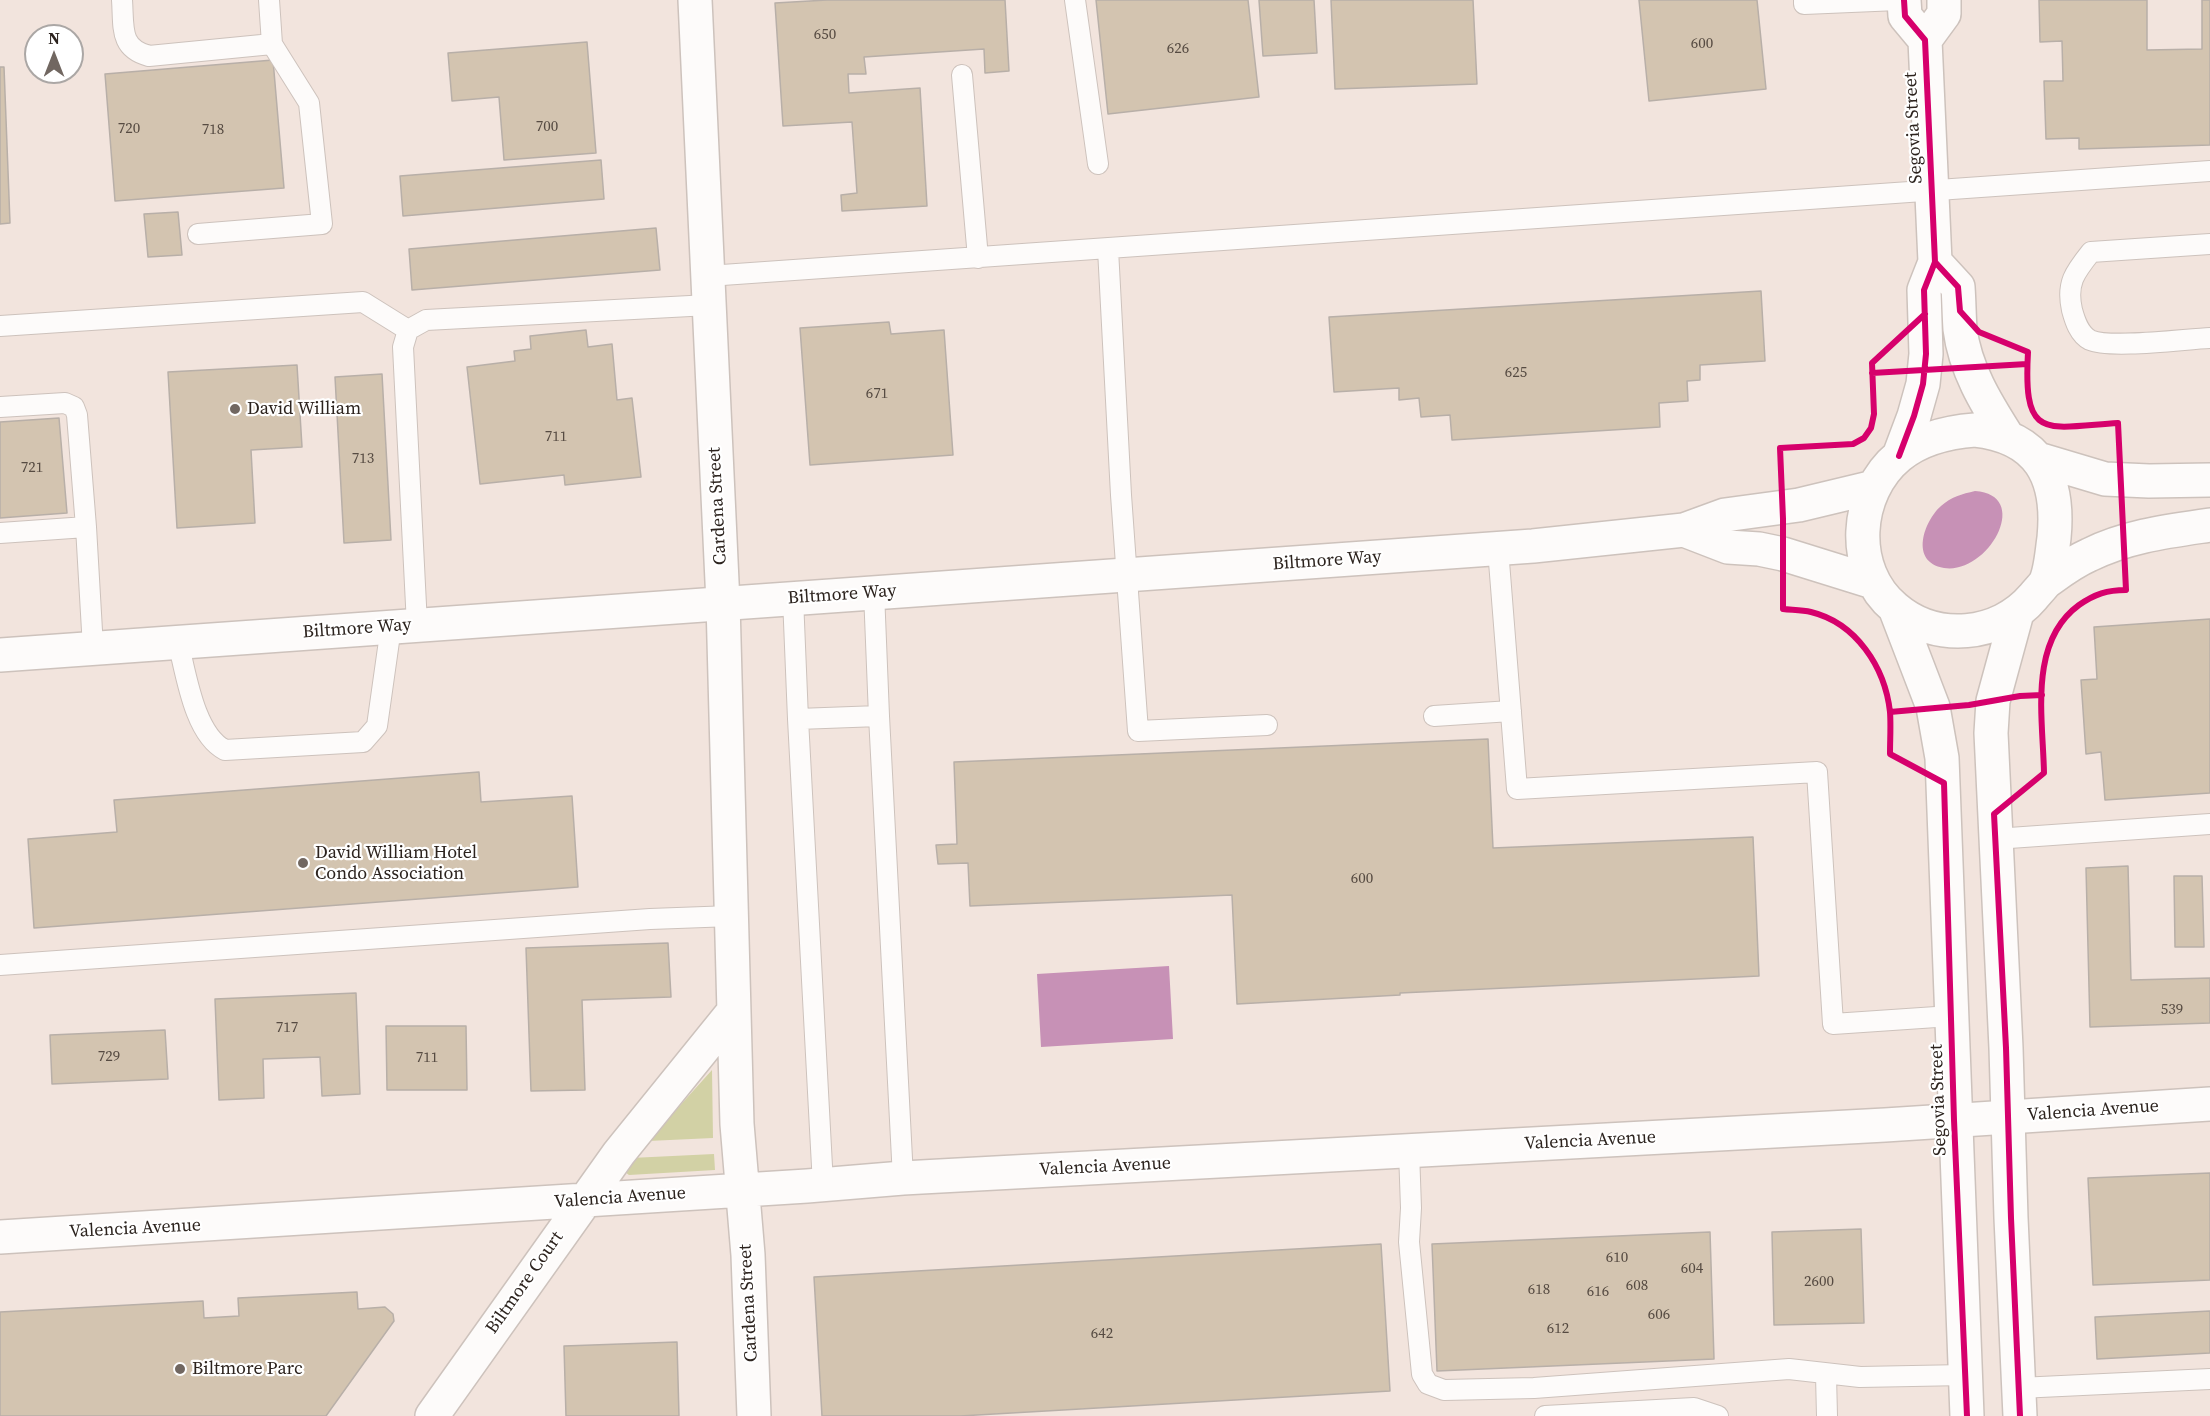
<!DOCTYPE html>
<html>
<head>
<meta charset="utf-8">
<style>
	body { margin:0 }
	#map { position:relative; width:2210px; height:1416px; overflow:hidden; background:#f2e4dd; font-family:"Source Serif 4",serif }
	canvas { display:block }
	.north { position:absolute; left:24px; top:24px; width:60px; height:60px; box-sizing:border-box; background:#fff; border:2px solid #aba7a5; border-radius:50%; rotate:0deg; font-size:16px; font-weight:700; line-height:24px; text-align:center; color:#2c231e }
	.north::after { content:''; display:block; margin:auto; width:21px; height:27px; background:#716761; clip-path:polygon(50% 0,100% 100%,50% 72%,0 100%) }
</style>
</head>
<body>
<div id="map">
<canvas width="2210" height="1416"></canvas>
<div class="north">N</div>
</div>
<script>
const g = document.querySelector('canvas').getContext('2d');
g.lineJoin = 'round';
function paint(path, color) { g.fillStyle = color; g.fill(path, 'evenodd'); }
function trace(path, color, width, dash) { g.strokeStyle = color; g.lineWidth = width; g.lineCap = dash ? 'butt' : 'round'; g.setLineDash(dash || []); g.stroke(path); }
function write(font, color, halo, rows, align = 'center') {
  g.font = font + ' "Source Serif 4",serif'; g.lineWidth = 4.5; g.setLineDash([]); g.textBaseline = 'middle'; g.strokeStyle = halo; g.fillStyle = color; for (const [text, x, y, turn = 0] of rows) {
    g.save(); g.translate(x, y); g.rotate((+turn || 0) * Math.PI / 180); g.textAlign = isNaN(turn) ? turn : align; if (halo) g.strokeText(text, 0, 0); g.fillText(text, 0, 0); g.restore();
  }
}
const green = new Path2D(`
	M712,1070L713,1138L648,1141Z
	M714,1154L715,1170L629,1175L625,1172L631,1158Z`);
const water = new Path2D(`
	M1975,491C2033,495 1988,575 1944,568C1909,562 1924,521 1941,506C1951,497 1962,494 1975,491Z
	M1169,966L1173,1039L1041,1047L1037,974Z`);
const building = new Path2D(`
	M827,0H1005L1009,71L985,73L984,49L864,57L866,74H848L849,93L920,88L927,206L842,211L841,195L857,193L852,122L783,126L775,3Z
	M1096,0H1248L1259,97L1108,114Z
	M1259,0H1314L1317,53L1263,56Z
	M1331,0H1473L1477,84L1335,89Z
	M1639,0H1757L1766,89L1649,101Z
	M2039,0H2147V50L2202,49V0H2210V145L2079,149V138L2046,139L2044,81H2063L2062,41L2040,42Z
	M587,42L596,153L504,160L499,97L452,101L448,53Z
	M273,60L284,188L115,201L105,74Z
	M0,67H4L10,223L0,224Z
	M601,160L604,199L403,216L400,176Z
	M178,212L182,255L148,257L144,214Z
	M656,228L660,270L412,290L409,249Z
	M1761,291L1765,361L1700,365V380L1687,381L1688,401L1659,403L1660,427L1452,440L1450,415L1421,417L1419,398L1399,400V388L1334,392L1329,317Z
	M889,322L891,334L944,330L953,455L810,465L800,328Z
	M586,330L588,347L612,344L617,400L632,398L641,477L565,485L564,475L480,484L467,367L515,361L514,351L531,349L530,336Z
	M297,365L302,447L251,450L255,523L177,528L168,372Z
	M382,374L391,540L344,543L335,377Z
	M59,418L67,513L0,518V422Z
	M2210,619V793L2105,800L2101,752L2086,754L2081,680L2097,679L2094,627Z
	M1488,739L1493,848L1753,837L1759,976L1400,993V995L1237,1004L1232,895L970,906L968,863L938,864L936,845L957,844L954,762Z
	M479,772L481,802L572,796L578,887L34,928L28,839L117,832L114,800Z
	M2128,866L2131,980L2210,978V1023L2090,1027L2086,868Z
	M2174,876H2202L2204,947H2175Z
	M668,943L671,997L582,1000L585,1090L531,1091L526,948Z
	M356,993L360,1094L322,1096L320,1057L263,1059L264,1098L219,1100L215,999Z
	M386,1026H466L467,1090H387Z
	M165,1030L168,1079L52,1084L50,1035Z
	M2210,1173V1280L2093,1285L2088,1178Z
	M1861,1229L1864,1323L1774,1325L1772,1232Z
	M1710,1232L1714,1359L1437,1371L1432,1244Z
	M1381,1244L1390,1391L960,1416H822L814,1277Z
	M357,1292L358,1309L385,1307L393,1314L394,1321L326,1416H0V1312L203,1301L204,1318L239,1316L238,1298Z
	M2210,1311V1353L2097,1359L2095,1317Z
	M677,1342L679,1416H566L564,1346Z`);
const service = new Path2D(`
	M122,0C124,27 119,48 149,56L272,44
	M1075,0L1098,164
	M1804,0V4L1898,0
	M962,75L978,258
	M198,234L322,224L309,103L272,44L269,0
	M2210,244L2091,252C2075,272 2066,283 2072,310C2075,321 2079,334 2090,340C2110,349 2185,339 2210,338
	M1108,249L1121,495L1138,731L1267,725
	M708,276L2210,171
	M0,326L363,302L408,330
	M0,407L65,403L74,407L77,415L86,527
	M0,533L86,527L93,648
	M1498,549L1517,789L1817,772L1833,1024L1951,1016
	M793,598L798,719
	M417,625L403,347L408,330L426,320L709,305
	M178,642C186,673 194,734 225,750L363,742L377,726L391,627
	M879,716L903,1178
	M1434,716L1511,711
	M1995,839L2210,824
	M0,965L650,919L732,916
	M1409,1151L1411,1208L1409,1242L1422,1374L1428,1384L1444,1390L1534,1388L1789,1369L1860,1377L1965,1375
	M823,1185L798,719L879,716L874,592
	M1826,1375L1827,1416
	M2019,1388L2210,1379
	M1545,1416L1694,1408L1718,1416`);
const minor = new Path2D(`
	M695,0L723,603L737,1124L748,1255L754,1416
	M0,1237L807,1186L903,1178L1885,1125L2210,1104
	M432,1416L619,1153L733,1012`);
const tertiary = new Path2D(`
	M1925,40L1944,14V0
	M1935,262L1958,287C1959,301 1959,315 1960,329C1965,369 1986,403 2007,436
	M1975,430C2039,437 2060,477 2054,538C2052,551 2051,571 2045,583C2042,587 2037,592 2033,597C1999,637 1936,643 1895,608C1849,570 1854,493 1899,456C1921,438 1948,432 1975,430Z
	M1899,456L1914,416L1923,384L1926,354L1924,290L1935,262L1925,40L1905,16L1904,0
	M2038,459L2105,479L2149,481L2210,480
	M1684,530L1728,547L1759,549L1783,554L1873,582
	M2046,582C2060,572 2073,562 2089,555C2127,536 2169,531 2210,525
	M1895,608L1933,707L1942,758L1967,1416
	M2017,613L1993,701L1991,733L2006,1048L2011,1218L2020,1416
	M0,655L1533,546L1684,530L1725,515L1799,505L1874,487`);
const cycleway = new Path2D(`
	M1935,262L1958,287L1960,311L1979,332L2028,352C2023,441 2044,428 2118,423L2126,590C2107,590 2095,594 2079,605C2028,642 2043,718 2044,773L1994,814L2006,1048L2011,1218L2020,1416
	M1925,314L1872,363L1874,414L1871,428L1864,438L1853,444L1780,448L1783,519V609C1792,610 1802,610 1811,612C1856,623 1885,667 1890,712C1891,725 1890,740 1890,754L1944,783L1954,1120L1967,1416
	M1872,373L2027,364
	M1899,456L1914,416L1923,384L1926,354L1924,290L1935,262L1925,40L1905,16L1904,0
	M1890,712L1969,705L2020,696L2042,695`);
const markers = [
	[235,409,6,"#716761"],
	[303,863,6,"#716761"],
	[180,1369,6,"#716761"]
];
const numberNames = [
	["650",825,35],
	["600",1702,44],
	["626",1178,49],
	["700",547,127],
	["720",129,129],
	["718",213,130],
	["625",1516,373],
	["671",877,394],
	["711",556,437],
	["713",363,459],
	["721",32,468],
	["600",1362,879],
	["539",2172,1010],
	["717",287,1028],
	["729",109,1057],
	["711",427,1058],
	["610",1617,1258],
	["604",1692,1269],
	["2600",1819,1282],
	["608",1637,1286],
	["618",1539,1290],
	["616",1598,1292],
	["606",1659,1315],
	["612",1558,1329],
	["642",1102,1334]
];
const streetNames = [
	["Segovia Street",1914,128,-93],
	["Cardena Street",718,506,-93],
	["Biltmore Way",1327,561,-4],
	["Biltmore Way",842,595,-4],
	["Biltmore Way",357,629,-4],
	["Segovia Street",1939,1100,-92],
	["Valencia Avenue",2093,1111,-4],
	["Valencia Avenue",1590,1141,-3],
	["Valencia Avenue",1105,1167,-3],
	["Valencia Avenue",620,1198,-4],
	["Valencia Avenue",135,1229,-3],
	["Biltmore Court",525,1283,-55],
	["Cardena Street",749,1303,-93]
];
const poiNames = [
	["David William",247,409],
	["David William Hotel",315,853],
	["Condo Association",315,874],
	["Biltmore Parc",192,1369]
];
paint(green, '#d2d1a5');
paint(water, '#c791b6');
paint(building, '#d3c4b0');
trace(building, '#b8afa8', 1.5);
trace(service, '#cdc2bc', 22);
trace(minor, '#cdc2bc', 36);
trace(tertiary, '#cdc2bc', 36);
trace(service, '#fdfbfa', 20);
trace(minor, '#fdfbfa', 33);
trace(tertiary, '#fdfbfa', 33);
trace(cycleway, '#d6006c', 6);
for (const [x, y, r, color] of markers) { const dot = new Path2D(); dot.arc(x, y, r, 0, 2 * Math.PI); g.fillStyle = color; g.fill(dot); trace(dot, '#fff', 2); }
write('15px', '#564b42', null, numberNames);
write('18px', '#2c231e', '#fff', streetNames);
write('18px', '#2c231e', '#fff', poiNames, 'left');
</script>
</body>
</html>
